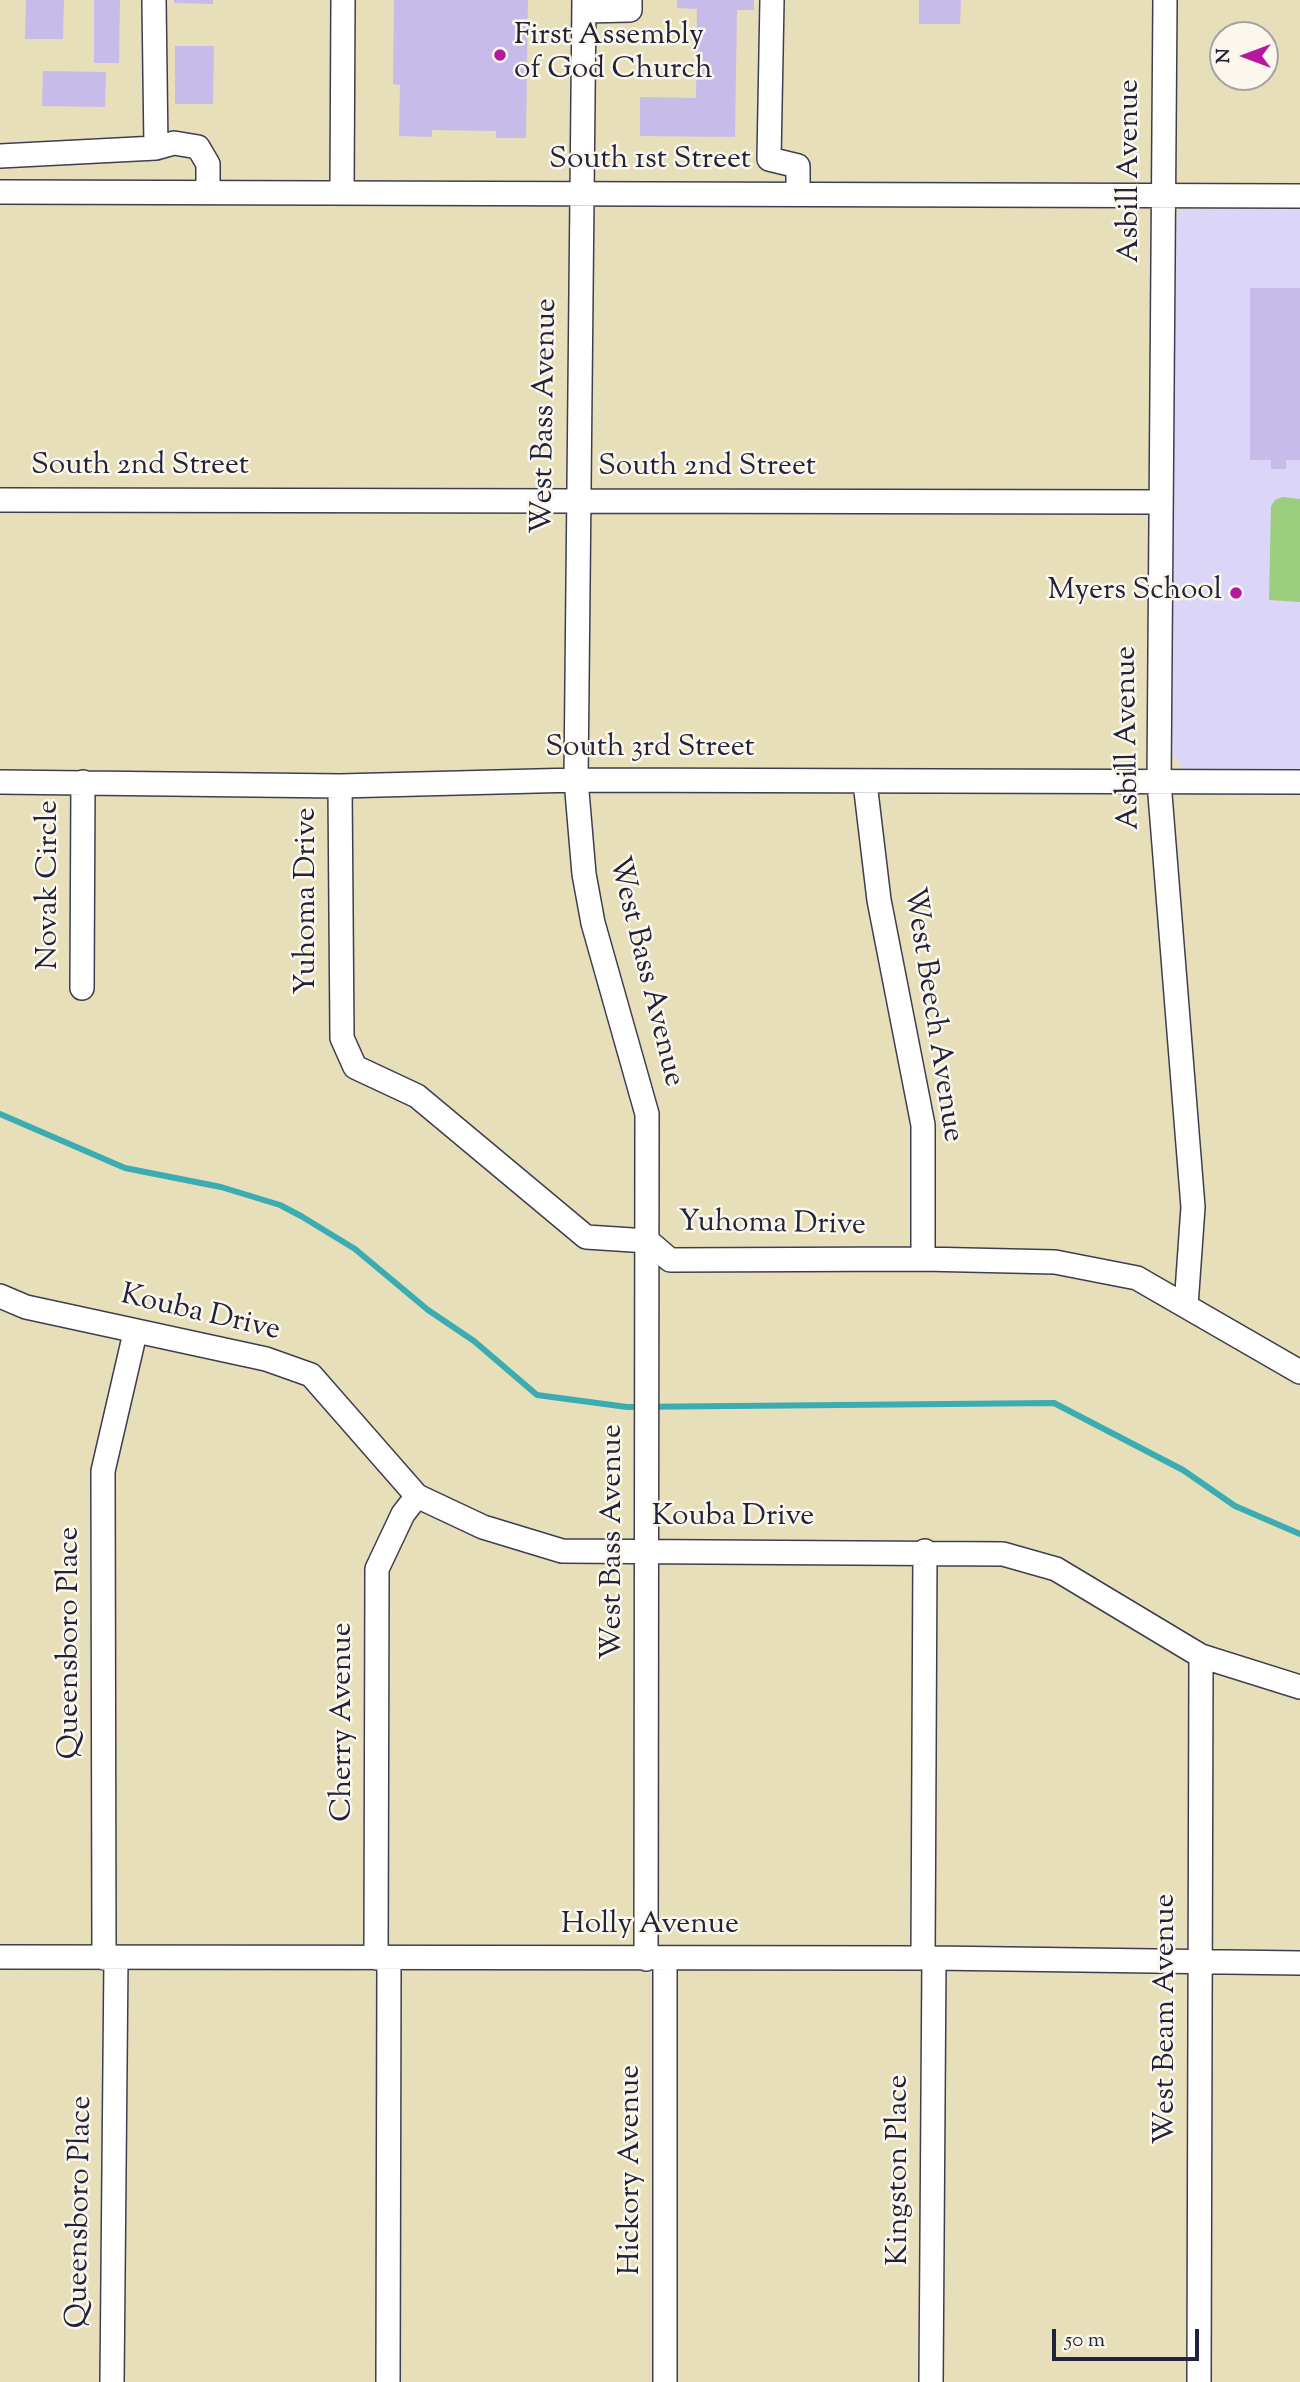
<!DOCTYPE html>
<html>
<head>
<meta charset="utf-8">
<style>
	body { margin:0 }
	#map { position:relative; width:1300px; height:2382px; overflow:hidden; background:#e6dfba; font-family:"Sorts Mill Goudy",serif }
	canvas { display:block }
	.north { position:absolute; left:1209px; top:21px; width:70px; height:70px; box-sizing:border-box; background:#fbf7ec; border:2px solid #a4a2a5; border-radius:50%; rotate:270deg; font-size:19px; font-weight:700; line-height:28px; text-align:center; color:#22223b }
	.north::after { content:''; display:block; margin:auto; width:24px; height:32px; background:#b5179e; clip-path:polygon(50% 0,100% 100%,50% 72%,0 100%) }
	.scale { position:absolute; left:1052px; top:2329px; width:147px; height:32px; box-sizing:border-box; border:4px solid #22223b; border-top:0; padding-left:9px; font-size:21px; line-height:24px; white-space:nowrap; color:#22223b; -webkit-text-stroke:5px #fbf7ec; paint-order:stroke }
</style>
</head>
<body>
<div id="map">
<canvas width="1300" height="2382"></canvas>
<div class="north">N</div>
<div class="scale">50 m</div>
</div>
<script>
const g = document.querySelector('canvas').getContext('2d');
g.lineJoin = 'round';
function paint(path, color) { g.fillStyle = color; g.fill(path, 'evenodd'); }
function trace(path, color, width, dash) { g.strokeStyle = color; g.lineWidth = width; g.lineCap = dash ? 'butt' : 'round'; g.setLineDash(dash || []); g.stroke(path); }
function write(font, color, halo, rows, align = 'center') {
  g.font = font + ' "Sorts Mill Goudy",serif'; g.lineWidth = 5; g.setLineDash([]); g.textBaseline = 'middle'; g.strokeStyle = halo; g.fillStyle = color; for (const [text, x, y, turn = 0] of rows) {
    g.save(); g.translate(x, y); g.rotate((+turn || 0) * Math.PI / 180); g.textAlign = isNaN(turn) ? turn : align; if (halo) g.strokeText(text, 0, 0); g.fillText(text, 0, 0); g.restore();
  }
}
const built = new Path2D(`
	M1181,210H1300V772L1193,771L1183,769L1172,754V226L1174,218Z`);
const green = new Path2D(`
	M1282,497L1300,499V602L1269,600L1271,506L1275,500Z`);
const stream = new Path2D(`
	M0,1114L125,1168L221,1187L280,1205L301,1216L355,1249L428,1310L474,1341L537,1395L627,1407L1054,1403L1183,1470L1235,1506L1300,1534`);
const building = new Path2D(`
	M26,0H64L63,39H25Z
	M94,0H120L119,63H94Z
	M174,0H213V4L174,3Z
	M394,0H528L526,138H496V131L432,130V137L399,136L400,85L393,84Z
	M677,0H754V10H737L735,137L640,136V97L696,98L697,9L677,8Z
	M919,0H961L960,24H919Z
	M175,46H214L213,104H175Z
	M43,71L106,72L105,107L42,106Z
	M1250,288H1300V460H1286V469H1271V460H1250Z`);
const minor = new Path2D(`
	M584,0L576,780L584,874L593,923L647,1114L646,1959
	M772,0L769,159L798,166V194
	M1165,0L1159,782L1193,1207L1186,1306
	M584,11L630,10V0
	M156,148L174,143L198,147L208,164V192
	M0,156L156,148L154,0
	M0,192L1300,196
	M342,192L343,0
	M0,500L1161,502
	M0,782L340,786L576,780L1300,782
	M865,783L879,900L923,1125V1259
	M340,786L342,1038L355,1067L417,1096L586,1237L648,1241L670,1260L923,1259L1055,1262L1137,1278L1300,1372
	M82,988L83,782
	M0,1296L26,1307L266,1359L311,1375L417,1496L483,1527L562,1551L1003,1554L1056,1569L1201,1656L1300,1687
	M0,1957L934,1958L1300,1963
	M104,1958L103,1471L135,1333
	M376,1958L377,1569L403,1514L417,1496
	M923,1958L925,1551
	M665,1959V2382
	M112,2382L116,1958
	M388,2382L389,1958
	M931,2382L934,1958
	M1199,2382L1201,1656`);
const markers = [
	[500,55,7,"#b5179e"],
	[1236,593,7,"#b5179e"]
];
const poiNames = [
	["First Assembly",514,38],
	["of God Church",514,72],
	["Myers School",1222,593,"right"]
];
const streetNames = [
	["South 1st Street",650,162],
	["Asbill Avenue",1132,171,-90],
	["West Bass Avenue",547,416,-89],
	["South 2nd Street",140,468],
	["South 2nd Street",707,469],
	["Asbill Avenue",1130,738,-91],
	["South 3rd Street",650,750],
	["Novak Circle",51,885,-90],
	["Yuhoma Drive",309,901,-90],
	["West Bass Avenue",644,972,76],
	["West Beech Avenue",931,1015,81],
	["Yuhoma Drive",772,1226,1],
	["Kouba Drive",200,1315,13],
	["Kouba Drive",733,1519],
	["West Bass Avenue",615,1542,-90],
	["Queensboro Place",72,1643,-90],
	["Cherry Avenue",345,1722,-90],
	["Holly Avenue",650,1927],
	["West Beam Avenue",1168,2019,-90],
	["Hickory Avenue",633,2170,-90],
	["Kingston Place",901,2170,-90],
	["Queensboro Place",82,2212,-89]
];
paint(built, '#dbd6f7');
paint(green, '#9bce7f');
trace(stream, '#3aacb2', 6);
paint(building, '#c7bbea');
trace(minor, '#3f3e4e', 26);
trace(minor, '#fff', 23);
for (const [x, y, r, color] of markers) { const dot = new Path2D(); dot.arc(x, y, r, 0, 2 * Math.PI); g.fillStyle = color; g.fill(dot); trace(dot, '#fbf7ec', 2.5); }
write('30px', '#22223b', '#fbf7ec', poiNames, 'left');
write('30px', '#22223b', '#fbf7ec', streetNames);
</script>
</body>
</html>
